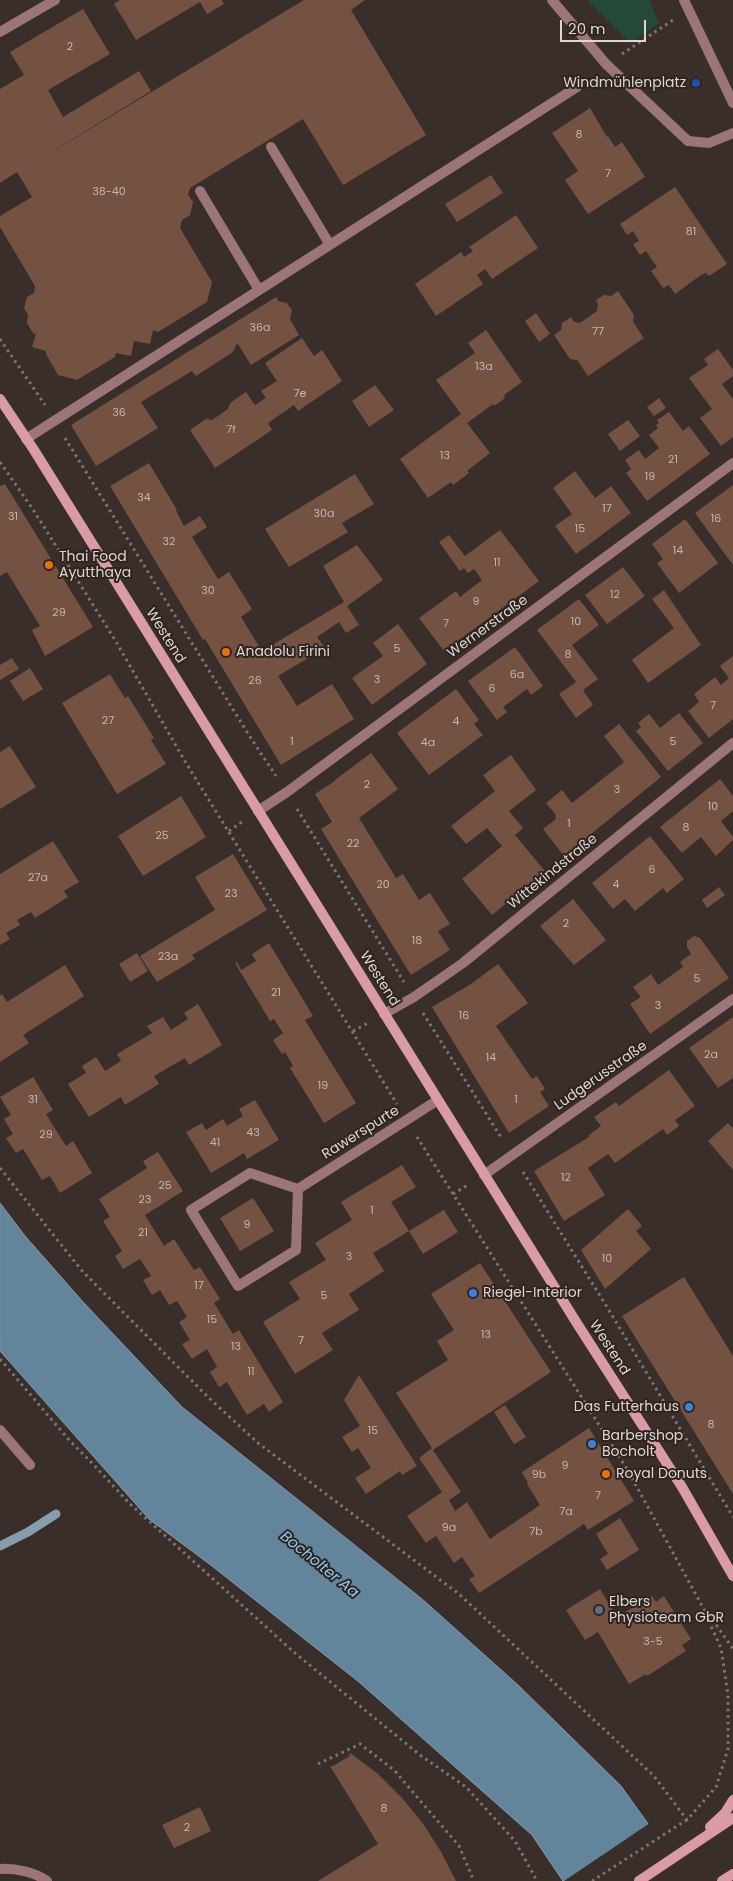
<!DOCTYPE html>
<html>
<head>
<meta charset="utf-8">
<style>
	body { margin:0 }
	#map { position:relative; width:733px; height:1881px; overflow:hidden; background:#392e29; font-family:Poppins,sans-serif }
	canvas { display:block }
	.scale { position:absolute; left:560px; top:20px; width:86px; height:22px; box-sizing:border-box; border:2px solid #ded6d3; border-top:0; padding-left:6px; font-size:15px; line-height:18px; white-space:nowrap; color:#ded6d3; -webkit-text-stroke:4px #2f241f; paint-order:stroke }
</style>
</head>
<body>
<div id="map">
<canvas width="733" height="1881"></canvas>
<div class="scale">20 m</div>
</div>
<script>
const g = document.querySelector('canvas').getContext('2d');
g.lineJoin = 'round';
function paint(path, color) { g.fillStyle = color; g.fill(path, 'evenodd'); }
function trace(path, color, width, dash) { g.strokeStyle = color; g.lineWidth = width; g.lineCap = dash ? 'butt' : 'round'; g.setLineDash(dash || []); g.stroke(path); }
function write(font, color, halo, rows, align = 'center') {
  g.font = font + ' Poppins,sans-serif'; g.lineWidth = 4; g.setLineDash([]); g.textBaseline = 'middle'; g.strokeStyle = halo; g.fillStyle = color; for (const [text, x, y, turn = 0] of rows) {
    g.save(); g.translate(x, y); g.rotate((+turn || 0) * Math.PI / 180); g.textAlign = isNaN(turn) ? turn : align; if (halo) g.strokeText(text, 0, 0); g.fillText(text, 0, 0); g.restore();
  }
}
const green = new Path2D(`
	M587,0H649L659,23L630,43Z`);
const water = new Path2D(`
	M0,1203L25,1236L84,1303L182,1407L422,1599L518,1685L621,1786L689,1881H563L532,1835L359,1682L212,1566L149,1519L0,1351Z`);
const pier = new Path2D(`
	M650,1823L692,1881H564Z`);
const stream = new Path2D(`
	M0,1546L28,1532L56,1514`);
const building = new Path2D(`
	M120,0H222L224,4L207,14L200,2L136,40L114,4Z
	M304,0H365L351,10L426,135L343,185L303,119L190,188L188,195L193,202L190,215L182,220L180,228L212,282L207,302L158,332L153,330L150,344L134,341L131,356L116,353L115,357L77,380L58,375L46,354V351L32,347L36,334L33,333L27,323L28,315L24,308L27,297L34,293L35,286L0,227V216L32,197L17,172L0,183V89L24,75L10,52L83,9L110,54L48,90L63,117L139,71L151,91L37,161Z
	M590,108L607,137L608,136L615,147L622,142L645,177L588,214L565,180L578,171L552,133Z
	M491,175L503,193L457,222L445,204Z
	M675,187L727,264L709,276L706,273L701,275L675,294L669,285L663,288L651,271L657,267L646,251L640,255L633,244L639,241L633,231L627,235L620,224Z
	M516,215L538,248L492,279L485,269L477,275L483,284L436,316L415,284L461,252L464,257L473,251L469,247Z
	M618,291L634,315L633,322L644,338L588,376L577,360L570,359L554,335L561,330L562,323L571,317L574,322L580,323L597,311L598,305L596,300L604,295L611,296Z
	M276,297L278,301L287,303L292,310L290,319L299,335L251,365L238,344L236,345L233,352L196,376L192,371L141,402L158,428L96,466L71,425Z
	M536,313L550,334L539,342L525,321Z
	M486,330L522,382L504,395L505,398L494,406L493,404L467,423L490,453L467,471L469,473L453,485L451,482L428,498L400,459L461,414L436,380L475,353L468,343Z
	M302,338L314,356L322,350L342,381L298,411L294,405L268,423L272,430L215,468L190,430L206,419L212,420L228,409L230,403L246,392L255,405L266,398L261,391L277,381L265,363Z
	M718,349L733,370V376L722,384L733,399V437L721,446L700,418L712,409L689,378L708,365L704,359Z
	M375,385L394,410L369,427L352,401Z
	M659,398L666,408L654,416L647,407Z
	M669,412L683,431L689,426L710,454L647,501L626,473L631,469L625,460L639,450L645,459L659,448L649,435L658,428L656,425L659,423L657,420Z
	M628,420L640,436L620,451L608,434Z
	M149,463L177,510L176,511L184,526L200,516L207,527L192,537L218,579L229,572L252,609L241,617L262,651L344,602L323,566L357,545L383,580L347,606L359,625L346,633L339,622L317,637L325,648L278,676L297,706L332,684L354,719L281,765L205,639L203,640L110,486Z
	M575,471L595,498L611,486L631,513L576,554L555,526L572,514L553,488Z
	M355,474L374,504L342,523L348,532L289,567L265,529Z
	M5,484L93,627L45,656L32,630L40,626L7,572L0,576V486Z
	M733,485V565L695,513Z
	M685,519L718,563L679,593L657,563L663,559L652,544Z
	M500,530L539,581L444,651L419,618L456,591L460,597L482,580L474,569L468,573L464,568L460,571L439,542L449,535L465,556Z
	M623,567L645,596L607,624L585,595Z
	M664,590L701,645L648,683L632,660L674,628L652,599Z
	M579,599L599,625L572,645L598,679L583,690L593,705L576,718L559,694L576,682L537,630Z
	M398,624L427,664L372,705L352,678L383,656L373,643Z
	M515,647L543,686L531,695L527,689L503,707L507,712L497,720L468,681Z
	M733,656V719L709,738L688,711L699,702L694,694L715,677L721,685L729,678L720,666Z
	M12,658L19,669L0,680V665Z
	M30,668L43,689L23,701L10,681Z
	M110,674L125,698L128,696L154,738L151,740L166,764L117,794L62,703Z
	M456,689L479,720L474,724L483,735L429,775L397,733Z
	M679,713L703,743L668,771L636,731L641,727L638,723L649,714L660,728Z
	M619,724L661,777L564,856L543,829L556,819L555,816L556,815L546,803L562,790L572,803L624,762L604,736Z
	M10,746L36,787L0,809V752Z
	M371,753L398,789L359,818L396,878L403,874L419,900L430,893L450,924L438,931L450,950L411,975L321,829L332,822L315,794L335,781V780Z
	M511,755L536,790L509,811L523,828L515,835L545,871L492,915L462,879L502,846L487,828L466,844L451,826L495,791L483,775Z
	M720,779L733,796V811L721,821L733,837V840L716,856L701,837L682,853L660,827Z
	M181,796L206,837L143,876L118,836Z
	M650,836L684,879L667,893L663,888L635,911L625,899L613,909L592,883Z
	M53,841L79,882L64,891L68,897L35,918L31,912L17,920L20,925L6,933L10,939L0,945V874Z
	M233,854L267,910L192,955L195,959L157,982L140,956L215,910L195,877Z
	M719,887L725,895L707,908L702,900Z
	M573,899L606,940L574,965L540,926Z
	M694,936L700,938L729,978L650,1034L630,1004L641,997L633,987L651,974L658,985L683,967L680,962L691,954L687,947V941Z
	M269,943L313,1016L305,1020L356,1103L324,1123L290,1068L293,1066L285,1052L282,1054L273,1040L283,1033L274,1019L270,1021L235,963L237,962L241,970L256,961L252,954Z
	M137,953L148,971L130,982L119,964Z
	M498,964L528,1003L496,1026L532,1079L537,1076L545,1089L540,1092L549,1106L509,1133L432,1007L471,984Z
	M65,965L84,996L23,1035L29,1043L0,1062V996L2,994L7,1002Z
	M198,1004L222,1045L189,1065L185,1058L154,1076L159,1084L125,1105L121,1097L89,1117L68,1084L86,1073L82,1066L96,1057L105,1071L121,1061L117,1054L152,1033L147,1026L163,1017L171,1030L188,1019L184,1013Z
	M733,1017V1078L718,1088L689,1048Z
	M669,1070L695,1106L675,1120L679,1126L667,1135L663,1129L615,1163L608,1154L588,1168L605,1195L564,1221L534,1171L589,1137L588,1136L601,1126L594,1117L616,1102L619,1106Z
	M33,1077L53,1110L46,1114L66,1146L73,1141L92,1173L60,1193L50,1176L42,1180L23,1149L16,1153L6,1138L13,1134L4,1119L11,1115L0,1097Z
	M255,1100L279,1140L247,1159L244,1153L211,1173L186,1132L202,1123L206,1130L223,1119L227,1126L243,1116L239,1109Z
	M728,1123L733,1128V1170L708,1141Z
	M158,1152L183,1191L145,1215L164,1246L174,1239L194,1270L200,1267L220,1299L214,1303L233,1334L239,1330L283,1402L269,1412L264,1404L247,1415L227,1382L219,1387L210,1372L217,1367L207,1349L192,1359L182,1344L190,1340L179,1322L187,1317L177,1301L169,1305L160,1290L152,1295L143,1280L151,1276L140,1259L123,1269L115,1256L122,1251L103,1221L110,1217L99,1199L147,1168L143,1161Z
	M402,1165L416,1187L391,1202L409,1231L444,1210L458,1232L423,1254L409,1231L373,1253L384,1271L349,1294L359,1310L322,1333L333,1350L295,1374L263,1322L300,1299L289,1282L326,1260L315,1243L352,1220L341,1202Z
	M253,1198L274,1231L240,1251L220,1218Z
	M628,1209L642,1226L636,1231L651,1249L605,1289L581,1250Z
	M480,1263L551,1372L433,1450L461,1492L449,1500L455,1511L467,1502L490,1539L540,1505L527,1484L528,1483L522,1472L589,1428L634,1501L588,1530L584,1524L479,1593L469,1579L475,1576L462,1557L454,1563L436,1536L426,1543L407,1516L442,1492L419,1458L432,1448L396,1393L448,1360L437,1341L454,1330L431,1294Z
	M684,1277L733,1356V1494L622,1316Z
	M359,1375L417,1466L402,1475L400,1471L366,1494L355,1478L371,1468L358,1448L352,1452L342,1437L360,1426L344,1400Z
	M505,1405L526,1437L514,1444L494,1412Z
	M620,1518L639,1550L607,1570L600,1559L608,1554L596,1534Z
	M600,1589L617,1617L652,1596L656,1602L664,1596L691,1639L682,1645L686,1651L647,1676L646,1674L629,1684L598,1632L585,1640L566,1610Z
	M350,1753L377,1773L401,1797L422,1822L440,1850L456,1881H318L378,1844L330,1766H333L350,1756L349,1755Z
	M200,1807L211,1831L174,1848L162,1825Z`);
const path = new Path2D(`
	M622,54L673,20
	M0,339L45,405
	M65,438L252,740L276,776
	M0,462L34,511L115,640L186,763L397,1104
	M297,809L404,982
	M229,831L243,821
	M423,1013L502,1139
	M353,1031L368,1023
	M0,1168L83,1272L210,1399L258,1443L459,1594L654,1776L687,1820L716,1787L728,1749V1695L721,1648L700,1602L627,1469L417,1137
	M523,1172L607,1307L733,1517
	M453,1194L468,1185
	M0,1359L70,1441L92,1463L130,1504L296,1654L420,1755L466,1787L515,1841L537,1881
	M705,1609L733,1649
	M318,1764L360,1744L394,1770L459,1846L474,1881
	M592,1881L688,1819`);
const lane = new Path2D(`
	M271,147L330,245
	M200,191L259,290
	M26,439L577,87`);
const street = new Path2D(`
	M552,0L606,64L688,141L709,143L733,133
	M684,0L733,103
	M0,32L55,0
	M258,811L287,792L733,463
	M384,1014L414,997L463,963L733,743
	M484,1175L733,999
	M298,1189L250,1173L191,1210L238,1286L296,1250L298,1189L438,1100
	M0,1430L30,1465
	M0,1869C15,1868 35,1872 47,1881`);
const secondary = new Path2D(`
	M0,399L34,450L578,1325L682,1487L733,1576
	M710,1827L725,1813L733,1800
	M639,1881L733,1818
	M722,1881L733,1874`);
const markers = [
	[696,83,5,"#1a4fb4"],
	[49,565,5,"#e8710a"],
	[226,652,5,"#e8710a"],
	[473,1293,5,"#3f7fe0"],
	[689,1407,5,"#3f7fe0"],
	[592,1444,5,"#3f7fe0"],
	[606,1474,5,"#e8710a"],
	[599,1610,5,"#5c6f8a"]
];
const numberNames = [
	["2",70,47],
	["8",579,135],
	["7",608,174],
	["38-40",109,192],
	["81",691,232],
	["36a",260,328],
	["77",598,332],
	["13a",484,367],
	["7e",300,394],
	["36",119,413],
	["7f",231,430],
	["13",445,456],
	["21",673,460],
	["19",650,477],
	["34",144,498],
	["17",607,509],
	["30a",324,514],
	["31",13,517],
	["16",716,519],
	["15",580,529],
	["32",169,542],
	["14",678,551],
	["11",497,563],
	["30",208,591],
	["12",615,595],
	["9",476,602],
	["29",59,613],
	["10",576,622],
	["7",446,624],
	["5",397,649],
	["8",568,655],
	["6a",517,675],
	["3",377,680],
	["26",255,681],
	["6",492,689],
	["7",713,706],
	["27",108,721],
	["4",456,722],
	["1",292,742],
	["5",673,742],
	["4a",428,743],
	["2",367,785],
	["3",617,790],
	["10",713,807],
	["1",569,824],
	["8",686,828],
	["25",162,836],
	["22",353,844],
	["6",652,870],
	["27a",38,878],
	["20",383,885],
	["4",616,885],
	["23",231,894],
	["2",566,924],
	["18",417,941],
	["23a",168,957],
	["5",697,979],
	["21",276,993],
	["3",658,1006],
	["16",464,1016],
	["2a",711,1055],
	["14",491,1058],
	["19",323,1086],
	["31",33,1100],
	["1",516,1100],
	["43",253,1133],
	["29",46,1135],
	["41",215,1143],
	["12",566,1178],
	["25",165,1186],
	["23",145,1200],
	["1",372,1211],
	["9",247,1225],
	["21",143,1233],
	["3",349,1257],
	["10",607,1259],
	["17",199,1286],
	["5",324,1296],
	["15",212,1320],
	["13",486,1335],
	["7",301,1341],
	["13",236,1347],
	["11",251,1372],
	["8",711,1425],
	["15",373,1431],
	["9",565,1466],
	["9b",539,1475],
	["7",598,1496],
	["7a",566,1512],
	["9a",449,1528],
	["7b",536,1532],
	["3-5",653,1642],
	["8",384,1809],
	["2",187,1828]
];
const poiNames = [
	["Windmühlenplatz",686,83,"right"],
	["Thai Food",59,557],
	["Ayutthaya",59,573],
	["Anadolu Firini",236,652],
	["Riegel-Interior",483,1293],
	["Das Futterhaus",679,1407,"right"],
	["Barbershop",602,1436],
	["Bocholt",602,1452],
	["Royal Donuts",616,1474],
	["Elbers",609,1602],
	["Physioteam GbR",609,1618]
];
const streetNames = [
	["Wernerstraße",488,627,-36],
	["Westend",165,636,58],
	["Wittekindstraße",553,872,-39],
	["Westend",379,979,58],
	["Ludgerusstraße",601,1076,-35],
	["Rawerspurte",361,1133,-32],
	["Westend",609,1348,57]
];
const waterNames = [
	["Bocholter Aa",319,1565,39]
];
paint(green, '#254939');
paint(water, '#62859b');
trace(water, '#879dac', 1);
paint(pier, '#392e29');
trace(stream, '#879dac', 9);
paint(building, '#745242');
trace(path, '#7f7571', 3, [2.5, 4]);
trace(lane, '#9c757b', 10);
trace(street, '#9c757b', 10);
trace(secondary, '#d99ba5', 10);
for (const [x, y, r, color] of markers) { const dot = new Path2D(); dot.arc(x, y, r, 0, 2 * Math.PI); g.fillStyle = color; g.fill(dot); trace(dot, '#2f241f', 2); }
write('11px', '#c4b5af', null, numberNames);
write('14px', '#ded6d3', '#2f241f', poiNames, 'left');
write('14px', '#ded6d3', '#2f241f', streetNames);
write('italic 15px', '#8dcbf0', '#2f241f', waterNames);
</script>
</body>
</html>
